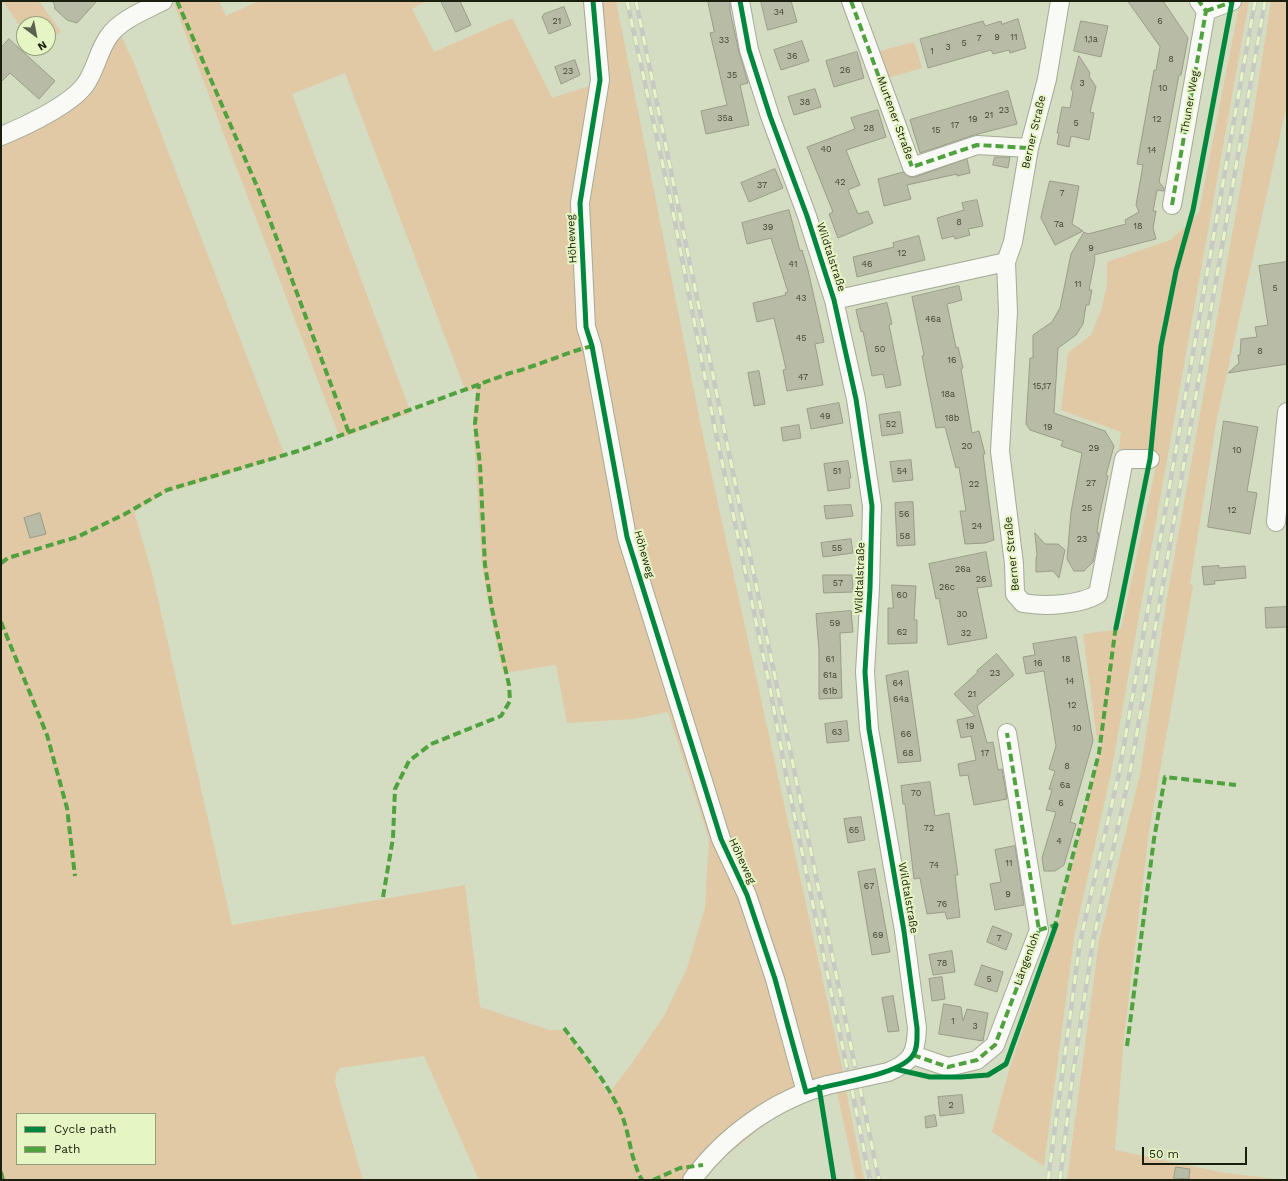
<!DOCTYPE html>
<html>
<head>
<meta charset="utf-8">
<style>
	body { margin:0 }
	#map { position:relative; width:1288px; height:1181px; overflow:hidden; background:#d4dcc2; font-family:"Work Sans",sans-serif }
	canvas { display:block }
	.frame { position:absolute; inset:0; border:2px solid #1b200e; pointer-events:none }
	.legend { position:absolute; left:16px; top:1113px; width:140px; height:52px; box-sizing:border-box; background:#e6f5c4; border:1px solid #95a07b; margin:0; padding:5px 7px; list-style:none; font-size:12px; color:#1b200e }
	.legend li { display:flex; align-items:center; gap:8px; height:20px }
	.legend b { width:20px; border:1px solid #95a07b }
	.north { position:absolute; left:16px; top:16px; width:40px; height:40px; box-sizing:border-box; background:#e6f5c4; border:1px solid #95a07b; border-radius:50%; rotate:148deg; font-size:11px; font-weight:700; line-height:16px; text-align:center; color:#1b200e }
	.north::after { content:''; display:block; margin:auto; width:14px; height:18px; background:#5c624d; clip-path:polygon(50% 0,100% 100%,50% 72%,0 100%) }
	.scale { position:absolute; left:1142px; top:1147px; width:105px; height:18px; box-sizing:border-box; border:2px solid #1b200e; border-top:0; padding-left:5px; font-size:12px; line-height:14px; white-space:nowrap; color:#1b200e; -webkit-text-stroke:3px #e6f5c4; paint-order:stroke }
</style>
</head>
<body>
<div id="map">
<canvas width="1288" height="1181"></canvas>
<div class="frame"></div>
<ul class="legend">
<li><b style="height:5px;background:#00873e"></b>Cycle path</li>
<li><b style="height:5px;background:#4fa23e"></b>Path</li>
</ul>
<div class="north">N</div>
<div class="scale">50 m</div>
</div>
<script>
const g = document.querySelector('canvas').getContext('2d');
g.lineJoin = 'round';
function paint(path, color) { g.fillStyle = color; g.fill(path, 'evenodd'); }
function trace(path, color, width, dash) { g.strokeStyle = color; g.lineWidth = width; g.lineCap = dash ? 'butt' : 'round'; g.setLineDash(dash || []); g.stroke(path); }
function write(font, color, halo, rows, align = 'center') {
  g.font = font + ' "Work Sans",sans-serif'; g.lineWidth = 4; g.setLineDash([]); g.textBaseline = 'middle'; g.strokeStyle = halo; g.fillStyle = color; for (const [text, x, y, turn = 0] of rows) {
    g.save(); g.translate(x, y); g.rotate((+turn || 0) * Math.PI / 180); g.textAlign = isNaN(turn) ? turn : align; if (halo) g.strokeText(text, 0, 0); g.fillText(text, 0, 0); g.restore();
  }
}
const green = new Path2D(`
	M3,1H39L61,32L48,41V24H24V32Z
	M179,1H219L226,16L259,1H426L412,9L434,52L512,18L552,98L605,81L598,1H616L702,431L843,1072L826,1076L803,1100L765,1124L720,1161L704,1180H479L424,1056L340,1068L336,1074L335,1082L363,1180H1V145L91,91L120,34L134,63L285,456L166,493L134,511L152,573L232,925L465,885L480,1007L549,1030H563L591,1067L608,1094L627,1070L664,1016L687,968L705,908L709,839L668,712L633,719L567,723L556,665L503,673L489,608L482,565L473,423L476,389L466,392L345,73L292,94L411,413L340,438L174,4ZM17,1114H155V1164H17Z
	M1240,1H1249L1111,773L1074,938L1044,1166L992,1132L1010,1067L1058,926L1102,742L1097,740L1083,634L1121,629L1159,452L1119,449L1121,432L1061,410L1068,353L1091,335L1102,308L1107,283V262L1170,240L1191,222L1199,212Z
	M1271,1H1287V104L1217,418L1190,583L1193,587L1149,831L1124,1037L1115,1150L1225,1173L1287,1180H1067L1099,941L1140,775L1167,598L1252,123Z
	M914,42L922,68L888,78L880,51Z
	M846,1090L864,1180H856L837,1092Z`);
const building = new Path2D(`
	M53,1H97L77,23L67,20L54,8L55,7Z
	M441,1H460L471,25L456,32Z
	M708,1H730V11L739,52L748,83L740,85L749,125L706,134L701,111L727,105L710,33L714,32Z
	M761,1H791L797,22L768,30Z
	M1128,1H1163L1188,38L1181,75H1179L1159,182L1164,188V191L1157,190L1153,211H1156L1153,228L1156,239L1094,255L1095,259L1089,290H1092L1089,305H1086L1083,324L1076,335L1058,348L1054,413L1105,431L1114,446L1106,475L1108,476L1099,517L1097,533H1099L1093,562L1084,571H1074L1067,559L1071,512L1082,453L1061,446L1063,441L1030,430L1026,424L1030,358H1033V335L1052,322L1060,308L1071,254L1084,232L1088,234L1126,224L1125,220L1139,212L1136,205L1143,165L1137,164L1154,70H1156L1160,47Z
	M564,7L571,25L549,34L542,17L544,14Z
	M1018,19L1026,48L1010,53L1009,50L993,54L991,50L928,68L920,39L983,21L985,26L1001,21L1002,24Z
	M1081,21L1108,26L1101,57L1074,51Z
	M9,39L55,81L39,99L10,73L1,82V48Z
	M802,41L809,61L781,70L774,50Z
	M857,52L864,78L834,87L826,61Z
	M1079,56L1090,73L1089,76L1096,87L1090,112L1094,113L1089,140L1071,136L1069,147L1057,144L1059,133H1057L1062,107L1070,108L1073,92L1071,89Z
	M575,60L580,75L561,84L555,67Z
	M815,89L821,107L794,115L788,97Z
	M1008,91L1017,124L974,135L920,153L910,120Z
	M878,110L886,137L846,150L860,185L848,190L858,214L868,211L873,223L838,238L829,214L833,212L807,147L855,129L851,118Z
	M995,157H1010L1008,168L993,165Z
	M967,159L970,173L957,176V174L907,185L911,199L884,206L878,179L903,172L910,177H915Z
	M775,169L783,188L749,202L741,183Z
	M1050,181L1079,186L1072,224L1083,231L1055,245L1041,218Z
	M977,200L983,226L968,229L970,235L955,239L954,236L942,239L937,218L964,210L962,203Z
	M789,210L800,251L802,250L808,270L824,342L815,344L823,385L787,391L783,370L786,369L774,318L757,322L753,303L786,295L785,293L788,292L771,238L747,244L742,223Z
	M919,236L925,260L857,277L853,257L894,247L893,243Z
	M1287,262V364L1228,373L1239,363L1238,355H1240L1241,339L1257,337L1255,327L1268,325L1259,266Z
	M959,286L962,300L947,304L956,348L958,347L963,368L961,369L972,433L979,431L985,454H983L994,540L985,543L965,544L960,511H966L959,467L956,468L945,427L936,428L922,356L924,355L912,297Z
	M887,303L892,324L889,325L901,385L886,388L883,374L872,376L863,331L861,332L856,310Z
	M759,371L765,404L754,406L748,373Z
	M839,403L843,423L811,429L807,409Z
	M900,412L903,433L882,436L879,415Z
	M1224,421L1258,427L1247,491L1257,493L1250,534L1208,527Z
	M799,425L801,438L783,441L781,428Z
	M911,460L913,480L893,482L890,462Z
	M848,461L851,478H849L850,488L828,491L824,464Z
	M913,502L915,545L897,546L895,503Z
	M851,505L853,516L826,519L824,506Z
	M40,513L46,534L30,538L24,518Z
	M1035,533L1045,544H1058L1065,550L1059,578L1053,571L1036,572V558L1037,555Z
	M851,539L853,553L823,557L821,543Z
	M986,552L992,586L977,588L987,638L948,645L939,598L936,599L929,564Z
	M1219,566V568L1245,566L1246,578L1214,581L1215,584L1204,585L1202,567Z
	M823,575H852L853,592L824,593Z
	M892,585L916,586L914,620H917V643L888,644V608H893Z
	M1287,607V627L1266,628L1265,608Z
	M851,611L853,632L840,633L842,698L819,699V651L816,614Z
	M1076,637L1093,741L1070,822L1076,824L1064,865L1055,871H1044L1042,858L1056,812L1046,810L1052,790L1049,789L1055,771L1049,769L1056,746L1044,671L1026,674L1023,657L1035,655L1033,644Z
	M997,654L1014,675L977,706L987,743L993,742L998,770L1002,769L1007,799L974,805L968,775L960,776L958,764L976,760L971,736L961,738L957,720L975,716L954,694L978,672L977,671Z
	M908,671L921,761L898,763L886,676Z
	M847,721L849,741L827,743L825,724Z
	M930,782L935,816L949,813L958,875H955L960,917L947,919L945,912L927,914L920,878L914,879L905,804H903L901,786Z
	M861,817L865,840L848,843L844,819Z
	M1015,846L1024,905L995,910L990,884L1001,882L995,850Z
	M875,869L890,952L872,955L858,872Z
	M993,926L1012,934L1006,950L987,942Z
	M952,951L955,972L933,975L929,955Z
	M982,965L1003,972L997,992L975,985Z
	M942,977L945,999L932,1001L929,979Z
	M893,996L899,1031L888,1032L882,998Z
	M944,1004L961,1007L963,1021L967,1009L988,1013L983,1041L939,1034Z
	M962,1095L964,1113L940,1116L938,1097Z
	M935,1115L937,1126L926,1128L925,1117Z
	M1176,1167L1190,1169L1189,1179L1174,1178Z`);
const minor = new Path2D(`
	M593,1L600,80L580,203L586,327L592,346L627,537L721,839L747,895L775,979L806,1092
	M740,1L749,50L770,116L807,216L834,300L856,399L872,506L870,588L865,672L869,729L904,931L917,1028C916,1054 912,1062 888,1072
	M851,1L912,167L977,145L1029,148
	M1206,11L1232,1
	M1,136C24,127 70,105 85,85C96,70 98,51 109,36C121,19 146,10 163,1
	M1172,205L1206,11L1199,1
	M1006,262L1013,242L1029,148L1047,79L1060,1
	M834,300L1006,262L1008,312L1000,451L1014,564L1015,594L1023,603C1045,607 1080,605 1098,594L1124,459H1150
	M1276,522L1287,412
	M913,1055L948,1067L977,1060L995,1045L1039,930L1007,733
	M692,1180C724,1136 775,1099 828,1085`);
const rail = new Path2D(`
	M627,1L672,207L715,429L769,683L787,780L847,1068
	M636,1L855,1066
	M860,1088L879,1180
	M852,1090L870,1180
	M1048,1180L1080,942L1119,773L1255,1
	M1060,1180L1072,1080L1093,941L1130,772L1265,1`);
const minorBridge = new Path2D(`
	M828,1085L888,1072`);
const quiet = new Path2D(`
	M177,1L259,191L349,433
	M851,1L912,167L977,145L1029,148
	M1206,11L1232,2
	M1172,205L1206,11L1199,1
	M1,563L8,558L77,537L125,514L167,490L298,451L510,373C538,366 564,353 592,346
	M1,622L47,735L67,808L75,876
	M383,897L393,838L395,789L409,761L431,744L501,716L510,701L509,685L492,609L485,565L480,464L475,424L479,384
	M1054,929L1099,753L1116,625
	M1039,930L1056,925
	M564,1028C584,1055 607,1082 621,1113C630,1134 630,1159 642,1180
	M1127,1046L1154,839L1165,777L1236,785
	M913,1055L948,1067L977,1060L995,1045L1039,930L1007,733
	M1,1172L3,1180
	M653,1180L680,1168L703,1165`);
const cycleway = new Path2D(`
	M593,1L600,80L580,203L586,327L592,346L627,537L721,839L747,895L775,979L806,1092C831,1083 900,1076 913,1055C918,1048 917,1036 917,1028L904,931L869,729L865,672L870,588L872,506L856,399L834,300L807,216L770,116L749,50L740,1
	M1116,628L1150,459L1161,346L1176,271L1193,210L1232,2
	M895,1069L930,1077H961L988,1075L1006,1064L1056,925
	M819,1087L834,1180`);
const numberNames = [
	["34",779,12],
	["21",557,21],
	["6",1160,21],
	["9",997,37],
	["11",1014,37],
	["7",979,38],
	["1,1a",1091,39],
	["33",724,40],
	["5",964,43],
	["3",948,47],
	["1",932,51],
	["36",792,56],
	["8",1171,59],
	["26",845,70],
	["23",568,71],
	["35",732,75],
	["3",1082,83],
	["10",1163,88],
	["38",805,102],
	["23",1004,110],
	["21",989,115],
	["35a",725,118],
	["19",973,119],
	["12",1157,119],
	["5",1076,123],
	["17",955,125],
	["28",869,128],
	["15",936,130],
	["40",826,149],
	["14",1152,150],
	["42",840,182],
	["37",762,185],
	["7",1062,193],
	["8",959,222],
	["7a",1059,224],
	["18",1138,226],
	["39",768,227],
	["9",1091,248],
	["12",902,253],
	["41",793,264],
	["46",867,264],
	["11",1078,284],
	["5",1275,288],
	["43",801,298],
	["46a",933,319],
	["45",801,338],
	["50",880,349],
	["8",1260,351],
	["16",952,360],
	["47",803,377],
	["15,17",1042,386],
	["18a",948,394],
	["49",825,416],
	["18b",952,418],
	["52",891,424],
	["19",1048,427],
	["20",967,446],
	["29",1094,448],
	["10",1237,450],
	["51",837,471],
	["54",902,471],
	["27",1091,483],
	["22",974,484],
	["25",1087,508],
	["12",1232,510],
	["56",904,514],
	["24",977,526],
	["58",905,536],
	["23",1082,539],
	["55",837,548],
	["26a",963,569],
	["26",981,579],
	["57",838,583],
	["26c",947,587],
	["60",902,595],
	["30",962,614],
	["59",835,623],
	["62",902,632],
	["32",966,633],
	["61",830,659],
	["18",1066,659],
	["16",1038,663],
	["23",995,673],
	["61a",830,675],
	["14",1070,681],
	["64",898,683],
	["61b",830,691],
	["21",972,694],
	["64a",901,699],
	["12",1072,705],
	["19",970,726],
	["10",1077,728],
	["63",837,732],
	["66",906,734],
	["68",908,753],
	["17",985,753],
	["8",1067,766],
	["6a",1065,785],
	["70",916,793],
	["6",1061,803],
	["72",929,828],
	["65",854,830],
	["4",1059,841],
	["11",1009,863],
	["74",934,865],
	["67",869,886],
	["9",1008,894],
	["76",942,904],
	["69",878,935],
	["7",999,938],
	["78",942,963],
	["5",989,979],
	["1",953,1021],
	["3",975,1026],
	["2",951,1105]
];
const streetNames = [
	["Thuner Weg",1190,102,-80],
	["Murtener Straße",895,118,70],
	["Berner Straße",1034,132,-77],
	["Höheweg",572,239,-93],
	["Wildtalstraße",831,257,72],
	["Höheweg",644,554,74],
	["Berner Straße",1012,554,-96],
	["Wildtalstraße",860,578,-88],
	["Höheweg",742,861,65],
	["Wildtalstraße",908,898,80],
	["Längenloh",1027,959,-70]
];
paint(green, '#e1c9a6');
paint(building, '#b8bba6');
trace(building, '#9a9c88', 1);
trace(minor, '#a4aa96', 20);
trace(minor, '#f9faf6', 18);
trace(rail, '#c7cac2', 4.5);
trace(rail, '#e6f5c4', 3, [9]);
trace(minorBridge, '#a4aa96', 20, []);
trace(minorBridge, '#f9faf6', 18);
trace(quiet, '#4fa23e', 4, [8, 4]);
trace(cycleway, '#00873e', 5);
write('9px', '#424734', null, numberNames);
write('11px', '#1b200e', '#e6f5c4', streetNames);
</script>
</body>
</html>
